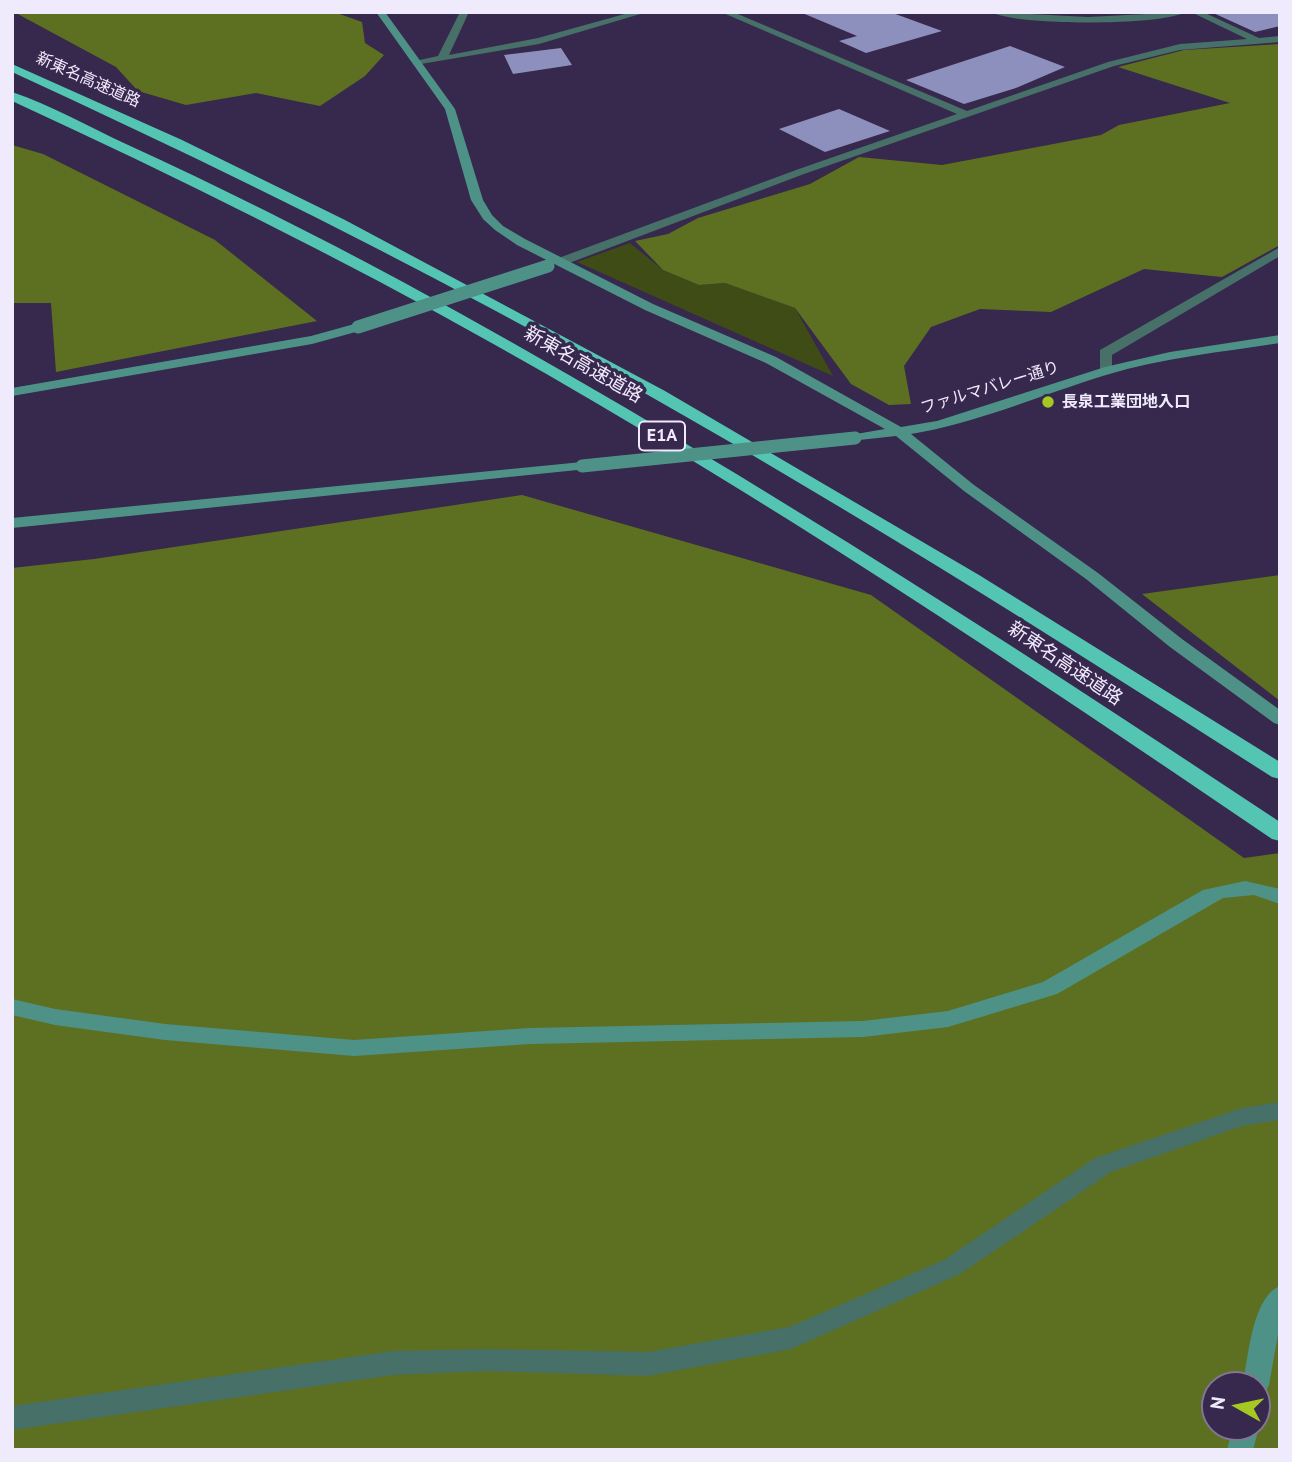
<!DOCTYPE html>
<html>
<head>
<meta charset="utf-8">
<style>
	body { margin:0 }
	#map { position:relative; width:1292px; height:1462px; overflow:hidden; background:#37284d; font-family:"PT Sans",sans-serif }
	canvas { display:block }
	.frame { position:absolute; inset:0; border:14px solid #f0eafd; pointer-events:none }
	.north { position:absolute; left:1201px; top:1371px; width:70px; height:70px; box-sizing:border-box; background:#37284d; border:2px solid #817693; border-radius:50%; rotate:279deg; font-size:19px; font-weight:700; line-height:28px; text-align:center; color:#f0eafd }
	.north::after { content:''; display:block; margin:auto; width:24px; height:32px; background:#a5c822; clip-path:polygon(50% 0,100% 100%,50% 72%,0 100%) }
</style>
</head>
<body>
<div id="map">
<canvas width="1292" height="1462"></canvas>
<div class="frame"></div>
<div class="north">N</div>
</div>
<script>
const g = document.querySelector('canvas').getContext('2d');
g.lineJoin = 'round';
function paint(path, color) { g.fillStyle = color; g.fill(path, 'evenodd'); }
function trace(path, color, width, dash) { g.strokeStyle = color; g.lineWidth = width; g.lineCap = dash ? 'butt' : 'round'; g.setLineDash(dash || []); g.stroke(path); }
function write(font, color, halo, rows, align = 'center') {
  g.font = font + ' "PT Sans","Noto Sans JP",sans-serif'; g.lineWidth = 7; g.setLineDash([]); g.textBaseline = 'middle'; g.strokeStyle = halo; g.fillStyle = color; for (const [text, x, y, turn = 0] of rows) {
    g.save(); g.translate(x, y); g.rotate((+turn || 0) * Math.PI / 180); g.textAlign = isNaN(turn) ? turn : align; if (halo) g.strokeText(text, 0, 0); g.fillText(text, 0, 0); g.restore();
  }
}
const green = new Path2D(`
	M630,243L663,270L699,285L725,283L795,308L833,376L577,262Z`);
const forest = new Path2D(`
	M14,12H334L362,22L365,43L384,55L365,76L320,106L256,93L186,105L138,91L116,67Z
	M1280,44V245L1222,277L1144,269L1051,312L980,309L931,327L904,366L911,404L889,405L851,384L795,308L725,283L699,285L663,270L635,241L668,234L698,218L810,184L859,157L942,165L1101,135L1119,125L1230,103L1118,67L1184,50Z
	M12,145L43,154L215,240L317,321L56,372L51,303H12Z
	M522,495L871,595L1244,858L1280,853V1450H12V568L94,559ZM1215,1385H1257V1427H1215Z
	M1280,575V701L1142,594Z`);
const building = new Path2D(`
	M800,12H890L942,31L866,53L839,41L857,36Z
	M1211,12H1280V26L1255,32Z
	M1010,46L1065,67L1016,88L964,104L906,80Z
	M561,48L572,65L513,74L504,55Z
	M839,109L890,131L825,152L779,129Z`);
const street = new Path2D(`
	M460,12H469L449,55L538,38L632,12H647L539,44L415,65V61L438,56Z
	M721,12H733L967,111L1108,62L1180,44L1247,39L1191,12H1203L1259,38L1280,36V42L1180,50L1114,66L804,174L564,265H556V259L796,170L957,114Z
	M991,12L1088,17L1186,12C1161,26 1016,26 991,12Z
	M1280,247V256L1112,355V371L1105,375L1100,374V350Z
	M1280,1102V1120L1242,1126L1111,1172L960,1274L791,1349L648,1376L487,1371L393,1375L12,1430V1406L393,1351L487,1349L648,1352L789,1327L944,1260L1095,1158L1242,1108Z`);
const secondary = new Path2D(`
	M376,12H385L455,109L483,200L492,215L503,226L525,239L653,304L776,357L901,427L937,421L1105,367L1170,352L1280,335V343C1222,352 1162,358 1106,375C1041,395 977,423 911,434L974,485L1098,573L1182,639L1280,710V725L1274,723L1170,647L1086,579L964,491L896,436L850,441V435L885,429L766,363L645,310L517,245L495,230L483,219L471,200L445,109Z
	M358,323L363,324V330L312,344L12,396V388L311,336Z
	M582,462L589,466L587,469L12,528V518Z
	M1245,881L1280,889V904L1254,895L1223,898L1057,994L948,1027L863,1037L530,1044L354,1056L165,1040L55,1025L12,1015V999L55,1009L165,1024L354,1040L530,1028L863,1021L948,1011L1043,982L1203,890Z
	M1280,1286V1323L1269,1385L1265,1393L1257,1396V1385H1243C1248,1359 1252,1297 1280,1286Z
	M1257,1423L1259,1427L1253,1450H1227L1233,1427H1257Z`);
const highway = new Path2D(`
	M12,64L182,140L345,220L665,391L979,575L1280,762V779L1272,777C1018,614 761,453 494,310C336,225 175,147 12,72Z
	M12,92C51,105 89,127 126,144C220,187 312,233 403,282C705,446 994,632 1280,822V841L1272,839C1019,667 764,496 497,346C339,257 177,177 12,101Z`);
const secondaryBridge = new Path2D(`
	M358,327L548,266
	M582,466L855,438`);
const markers = [
	[1048,402,7,"#a5c822"]
];
const farStreetnames = [
	["新東名高速道路",88,80,24],
	["ファルマバレー通り",990,388,-17]
];
const farPoinames = [
	["長泉工業団地入口",1062,402]
];
const shields = [
	[662,436,46]
];
const shieldNames = [
	["E1A",662,436]
];
const streetNames = [
	["新東名高速道路",583,365,30],
	["新東名高速道路",1065,664,34]
];
paint(green, '#3f4c15');
paint(forest, '#5d7021');
paint(building, '#8d90bd');
paint(street, '#477068');
paint(secondary, '#4e9287');
paint(highway, '#54c5b3');
trace(secondaryBridge, '#4e9287', 13);
for (const [x, y, r, color] of markers) { const dot = new Path2D(); dot.arc(x, y, r, 0, 2 * Math.PI); g.fillStyle = color; g.fill(dot); trace(dot, '#37284d', 2.5); }
write('16px', '#f0eafd', '#37284d', farStreetnames);
write('bold 16px', '#f0eafd', '#37284d', farPoinames, 'left');
for (const [x, y, w] of shields) { const box = new Path2D(); box.roundRect(x - w / 2, y - 14.5, w, 29, 5); g.fillStyle = '#37284d'; g.fill(box); trace(box, '#f0eafd', 2); }
write('bold 18px', '#f0eafd', null, shieldNames);
write('19px', '#f0eafd', '#37284d', streetNames);
</script>
</body>
</html>
